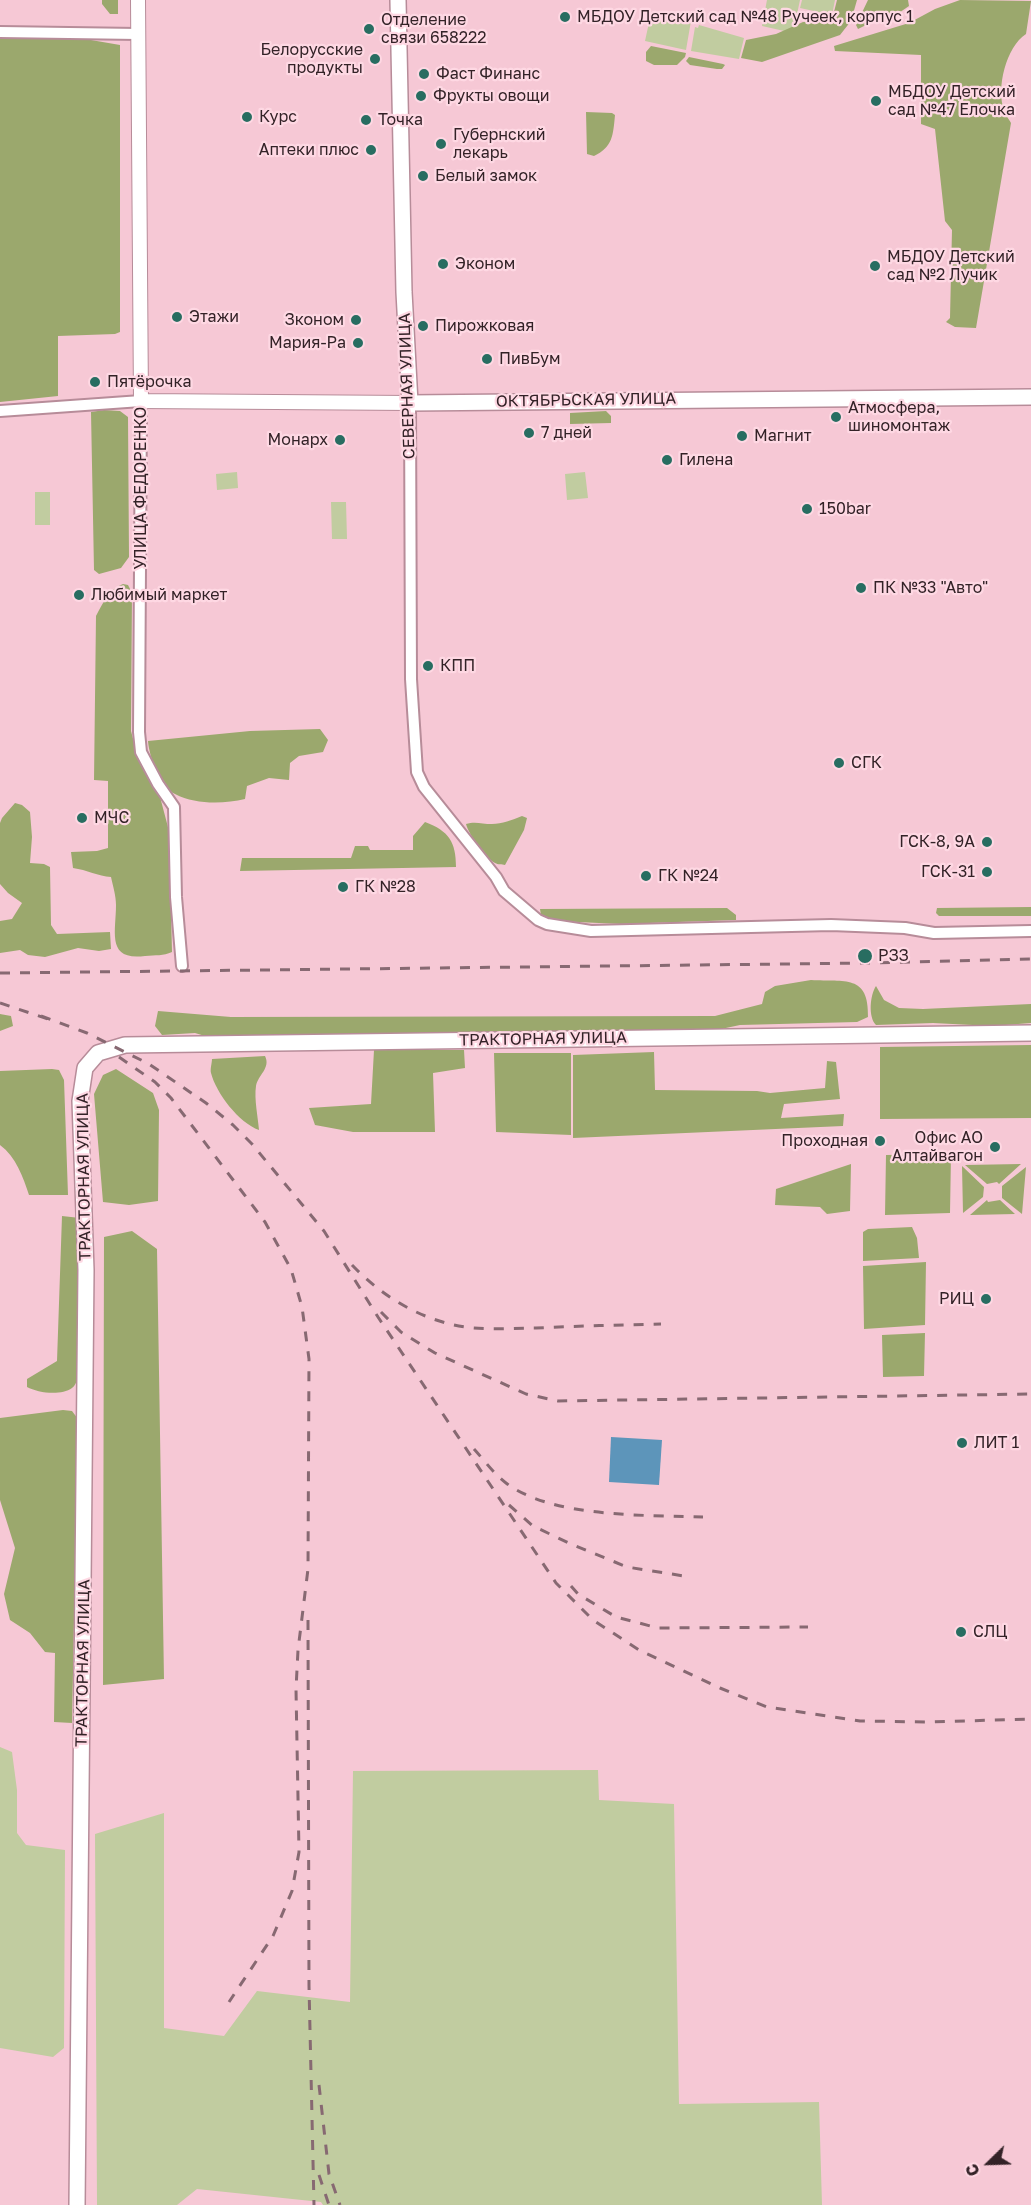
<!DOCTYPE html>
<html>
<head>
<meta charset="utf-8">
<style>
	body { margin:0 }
	#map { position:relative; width:1031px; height:2205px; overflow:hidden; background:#f6c8d5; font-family:"Golos Text",sans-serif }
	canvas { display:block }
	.north { position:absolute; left:959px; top:2133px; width:60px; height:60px; -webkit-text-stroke:4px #fed8e3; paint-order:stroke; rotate:247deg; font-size:16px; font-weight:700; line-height:24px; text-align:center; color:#332227 }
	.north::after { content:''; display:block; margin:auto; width:21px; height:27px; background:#332227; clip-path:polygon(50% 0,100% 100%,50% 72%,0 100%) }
</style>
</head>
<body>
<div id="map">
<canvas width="1031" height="2205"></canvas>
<div class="north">С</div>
</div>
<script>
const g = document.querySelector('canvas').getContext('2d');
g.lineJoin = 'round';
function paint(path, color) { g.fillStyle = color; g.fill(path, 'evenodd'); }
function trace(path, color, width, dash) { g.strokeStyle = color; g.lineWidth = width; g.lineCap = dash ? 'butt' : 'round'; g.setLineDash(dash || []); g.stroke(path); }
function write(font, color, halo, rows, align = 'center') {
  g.font = font + ' "Golos Text",sans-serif'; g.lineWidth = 4.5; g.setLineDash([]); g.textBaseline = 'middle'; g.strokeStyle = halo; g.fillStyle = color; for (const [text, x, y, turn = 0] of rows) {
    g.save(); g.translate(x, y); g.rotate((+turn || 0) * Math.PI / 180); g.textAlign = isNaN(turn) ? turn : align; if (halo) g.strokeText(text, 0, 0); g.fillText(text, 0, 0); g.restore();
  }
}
const green = new Path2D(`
	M767,0H800L793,33L762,26Z
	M802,0H835L832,15L800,8Z
	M659,14L691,21L686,50L645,41L650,18Z
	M699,25L744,38L739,59L691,51L695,27L698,28Z
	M237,472L238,488L217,490L216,474Z
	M585,472L588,498L567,500L565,474Z
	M35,492H50V525H35Z
	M331,502H346L347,539H332Z
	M0,1747L12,1752L17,1790V1833L26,1845L65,1850L64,2048L53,2057L0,2048Z
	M598,1770L599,1800L674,1804L679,2104L819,2102L822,2205H323L321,2202L197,2189L177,2205H97L95,1834L164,1813V2028L224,2036L257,1991L350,2002L353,1771Z`);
const forest = new Path2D(`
	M102,0H118V14H110L102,4Z
	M837,0H857L851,21L840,35L762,62L741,58L746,40L776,34L803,22L832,20Z
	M868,0H908L909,6L893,17L876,20L858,29L856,25Z
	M960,0L1031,1L1026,34C1006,47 996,88 1004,110C1005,115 1009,119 1011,123L976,328L955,327L946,322L950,318L952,230L945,221L935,129L921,124V55L835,51L834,46L909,23L935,9Z
	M0,34L62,35L120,45V332L115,334L58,336V396L0,402Z
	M651,46L686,53L685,57L677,65H654L646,61V52Z
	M689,57L723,64L725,65L722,69H717L690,65L686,61Z
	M586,112L612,113L615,115C613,135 613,147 594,156L587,154Z
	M104,410L120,411L128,417L129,557L121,568L99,574L94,570L91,412Z
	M606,411L611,416V423L570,424V413Z
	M123,584L128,585L132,593L131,731L138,758L148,778L159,793L169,831L172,952C163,956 156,955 145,956C106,961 116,932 116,905C116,896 113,886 111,877C98,876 87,870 73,868L71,852L97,851L108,848V781L94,780L96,616C103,603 109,589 123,584Z
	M320,729L328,740L323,752L299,756L290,763L289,780L269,778L247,786L245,799C224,804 196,805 175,794C160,787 149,756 148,741L250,731Z
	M15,803L22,805L30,812L32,837L30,863L44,864L50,867L51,925L57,934L110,932L111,949L99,951L78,948L45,957L28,955L20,950L0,953V921L12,919L22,903L8,893L0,884V823L2,818Z
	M522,816L527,818L524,830L505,865C502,864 498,865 495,863C485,858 469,835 466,824C475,821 482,824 492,824C502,824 512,820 522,816Z
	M425,822C449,831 456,842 456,867L240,871L242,858H351L355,846H368L370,850H413V836Z
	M1031,907V916H939L936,913L937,908Z
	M727,908L736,915V920L621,924L555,921L541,915L540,909Z
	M811,980C845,982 869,974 868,1017L857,1022L740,1025L721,1029L205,1036L195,1033L162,1035L155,1026L158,1011L231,1017L715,1016L762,1004L765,992L775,986Z
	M876,986L884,1000L899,1008L923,1009L1031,1004V1023L992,1026L933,1023L876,1025C868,1017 870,995 876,986Z
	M0,1014L11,1016L13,1026L0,1031Z
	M1031,1045V1118L880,1119V1047Z
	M374,1050H464L465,1068L433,1073L435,1132H353L315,1125L309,1108L371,1104Z
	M654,1052L655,1090L757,1091L770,1093L825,1088L827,1061L836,1062L840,1099L784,1104L781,1118L844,1114L843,1126L573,1138V1055Z
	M494,1053H571V1135L496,1132Z
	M265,1056C271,1068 258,1075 256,1086C254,1099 258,1117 259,1130C239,1123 216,1093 211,1073C210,1069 212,1063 212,1059Z
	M52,1069L59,1070L64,1080L68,1195H29C23,1177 16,1157 0,1145V1071Z
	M116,1069L153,1093L159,1110L158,1201L129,1205L103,1202L94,1094L103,1075Z
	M951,1154L950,1213L885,1215L886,1155Z
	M851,1164L850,1211L827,1214L820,1207L775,1205L776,1189Z
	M1021,1164L999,1184L997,1182L987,1184L965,1165Z
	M962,1166L984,1187L983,1197L963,1213Z
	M1026,1167L1022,1214L1002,1198V1186Z
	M987,1200L988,1202L1000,1200L1015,1214L970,1215Z
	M62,1216L80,1218L78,1379C76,1382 75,1386 72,1388C61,1396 38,1393 27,1387V1379L57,1361Z
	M912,1227L917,1238L919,1258L863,1261V1232L868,1229Z
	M132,1231L157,1249L164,1679L103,1685L104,1237Z
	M926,1262L925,1325L864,1329L863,1266Z
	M925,1333L924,1376L883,1377L882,1335Z
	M63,1410L72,1411L78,1419L72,1723L54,1722L55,1653L45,1652L30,1633L10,1620L4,1594L15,1548L0,1500V1418Z`);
const water = new Path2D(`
	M611,1437L662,1440L659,1485L609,1482Z`);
const minor = new Path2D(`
	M0,32L138,34
	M410,403L411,679L417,772L424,787L496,877L504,891L538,920L547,924L591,931L831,925L905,928L934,933L1031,931
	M0,411L141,401L139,732L141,752L158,784L174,807L176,897L182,966`);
const tertiary = new Path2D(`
	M138,0L141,401L410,403`);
const secondary = new Path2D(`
	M398,0L404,292L410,403L1031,397
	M77,2205L86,1270L80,1101L85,1068L98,1053L125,1045L1031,1033`);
const rail = new Path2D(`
	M0,973L870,963L1031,959
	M0,1003L48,1019
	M41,1016L87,1033L149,1064L206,1103L233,1125L252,1144L324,1231L378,1317L556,1583L593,1620L639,1650L720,1688L767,1707L860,1721L930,1722L1031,1719
	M119,1057L155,1082L171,1098L265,1222L291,1269L302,1307L309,1359L308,1569L298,1650L296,1689L299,1852L292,1891L273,1936L229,2002
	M352,1265C380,1294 414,1316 454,1325C480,1331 509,1328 536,1328C578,1326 619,1325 661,1324
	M381,1312L401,1332L435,1353L526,1394L558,1401L1031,1394
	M474,1449C484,1460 494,1474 506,1483C552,1518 646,1515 703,1517
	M509,1505L533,1526L571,1544L627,1567L684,1576
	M571,1586L578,1594L616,1617L658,1628L808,1627
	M308,1620L309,1986L314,2205
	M319,2085L329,2174L340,2205
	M319,2175L329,2205`);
const markers = [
	[565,17,6,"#286d61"],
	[369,29,6,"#286d61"],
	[375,59,6,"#286d61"],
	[424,74,6,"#286d61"],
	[421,96,6,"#286d61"],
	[876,101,6,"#286d61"],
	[247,117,6,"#286d61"],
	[366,120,6,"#286d61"],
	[441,144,6,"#286d61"],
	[371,150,6,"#286d61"],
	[423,176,6,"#286d61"],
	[443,264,6,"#286d61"],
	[875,266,6,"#286d61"],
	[177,317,6,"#286d61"],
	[356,320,6,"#286d61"],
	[423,326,6,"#286d61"],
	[358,343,6,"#286d61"],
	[487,359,6,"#286d61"],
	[95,382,6,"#286d61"],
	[836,417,6,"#286d61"],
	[529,433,6,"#286d61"],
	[742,436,6,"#286d61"],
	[340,440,6,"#286d61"],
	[667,460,6,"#286d61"],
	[807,509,6,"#286d61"],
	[861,588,6,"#286d61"],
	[79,595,6,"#286d61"],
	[428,666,6,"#286d61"],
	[839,763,6,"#286d61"],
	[82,818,6,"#286d61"],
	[987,842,6,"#286d61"],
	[987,872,6,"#286d61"],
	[646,876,6,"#286d61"],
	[343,887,6,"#286d61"],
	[865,956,8,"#286d61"],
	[880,1141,6,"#286d61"],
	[995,1147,6,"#286d61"],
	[986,1299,6,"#286d61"],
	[962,1443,6,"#286d61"],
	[961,1632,6,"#286d61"]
];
const poiNames = [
	["МБДОУ Детский сад №48 Ручеек, корпус 1",577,17],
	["Отделение",381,20],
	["связи 658222",381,38],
	["Белорусские",363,50,"right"],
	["продукты",363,68,"right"],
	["Фаст Финанс",436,74],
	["МБДОУ Детский",888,92],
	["сад №47 Елочка",888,110],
	["Фрукты овощи",433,96],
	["Курс",259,117],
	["Точка",378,120],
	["Губернский",453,135],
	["лекарь",453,153],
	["Аптеки плюс",359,150,"right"],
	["Белый замок",435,176],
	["МБДОУ Детский",887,257],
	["сад №2 Лучик",887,275],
	["Эконом",455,264],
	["Этажи",189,317],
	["Зконом",344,320,"right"],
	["Пирожковая",435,326],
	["Мария-Ра",346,343,"right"],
	["ПивБум",499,359],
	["Пятёрочка",107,382],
	["Атмосфера,",848,408],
	["шиномонтаж",848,426],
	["7 дней",541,433],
	["Магнит",754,436],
	["Монарх",328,440,"right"],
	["Гилена",679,460],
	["150bar",819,509],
	["ПК №33 \"Авто\"",873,588],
	["Любимый маркет",91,595],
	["КПП",440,666],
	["СГК",851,763],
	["МЧС",94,818],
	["ГСК-8, 9А",975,842,"right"],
	["ГСК-31",975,872,"right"],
	["ГК №24",658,876],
	["ГК №28",355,887],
	["РЗЗ",878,956],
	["Офис АО",983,1138,"right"],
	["Алтайвагон",983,1156,"right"],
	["Проходная",868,1141,"right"],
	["РИЦ",974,1299,"right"],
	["ЛИТ 1",974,1443],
	["СЛЦ",973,1632]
];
const streetNames = [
	["СЕВЕРНАЯ УЛИЦА",407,386,-92],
	["ОКТЯБРЬСКАЯ УЛИЦА",586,400,-1],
	["УЛИЦА ФЕДОРЕНКО",141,488,-90],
	["ТРАКТОРНАЯ УЛИЦА",543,1039,-1],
	["ТРАКТОРНАЯ УЛИЦА",84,1177,-91],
	["ТРАКТОРНАЯ УЛИЦА",83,1663,-89]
];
paint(green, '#c1cca0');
paint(forest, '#9ba86d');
paint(water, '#5d95ba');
trace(minor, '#b78c99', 14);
trace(tertiary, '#b78c99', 16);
trace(secondary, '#b78c99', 18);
trace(minor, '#fff', 10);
trace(tertiary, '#fff', 14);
trace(secondary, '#fff', 15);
trace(rail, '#876972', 3, [10, 10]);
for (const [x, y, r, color] of markers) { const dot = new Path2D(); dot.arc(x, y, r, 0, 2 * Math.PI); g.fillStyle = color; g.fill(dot); trace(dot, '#fed8e3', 2); }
write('16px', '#332227', '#fed8e3', poiNames, 'left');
write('16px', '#332227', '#fed8e3', streetNames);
</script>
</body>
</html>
